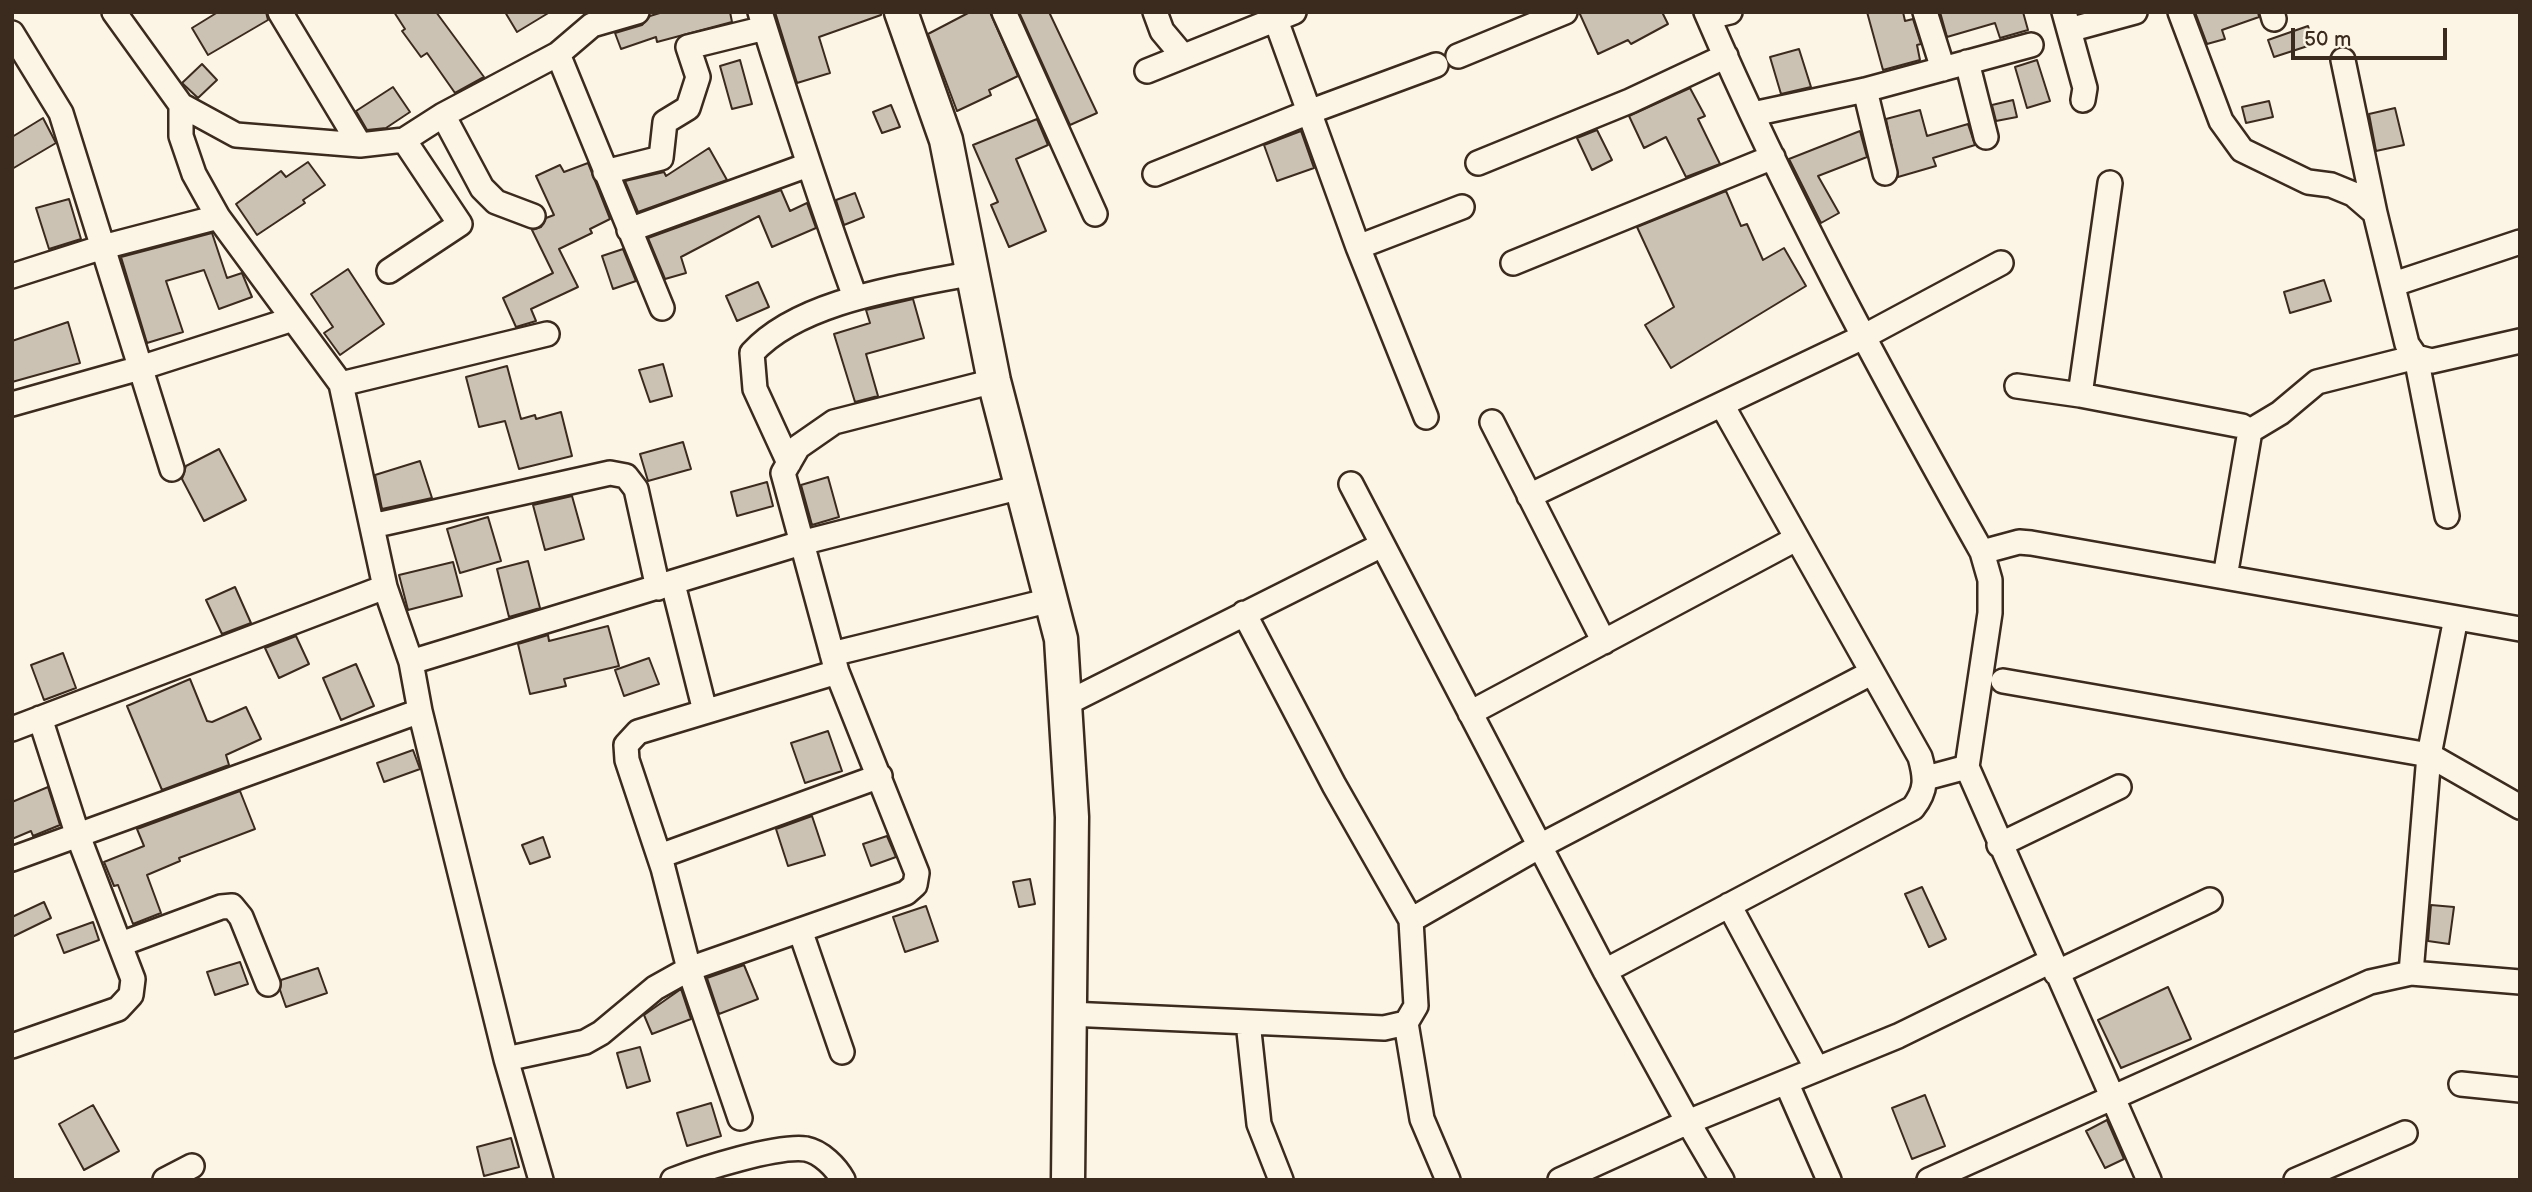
<!DOCTYPE html>
<html>
<head>
<meta charset="utf-8">
<style>
	body { margin:0 }
	#map { position:relative; width:2532px; height:1192px; overflow:hidden; background:#fcf5e5; font-family:"Balsamiq Sans",sans-serif }
	canvas { display:block }
	.frame { position:absolute; inset:0; border:14px solid #3b2a1e; pointer-events:none }
	.scale { position:absolute; left:2291px; top:28px; width:156px; height:32px; box-sizing:border-box; border:4px solid #3b2a1e; border-top:0; padding-left:9px; font-size:21px; line-height:24px; white-space:nowrap; color:#3b2a1e; -webkit-text-stroke:5px #fcf5e5; paint-order:stroke }
</style>
</head>
<body>
<div id="map">
<canvas width="2532" height="1192"></canvas>
<div class="frame"></div>
<div class="scale">50 m</div>
</div>
<script>
const g = document.querySelector('canvas').getContext('2d');
g.lineJoin = 'round';
function paint(path, color) { g.fillStyle = color; g.fill(path, 'evenodd'); }
function trace(path, color, width, dash) { g.strokeStyle = color; g.lineWidth = width; g.lineCap = dash ? 'butt' : 'round'; g.setLineDash(dash || []); g.stroke(path); }
const building = new Path2D(`
	M218,12H266L268,20L208,55L192,28Z
	M394,12H436L484,77L455,93L427,53L421,57L402,31L405,29Z
	M505,12H550L517,32Z
	M663,12H730L732,22L657,42L656,37L621,49L615,33L642,25L650,16Z
	M775,12H881V15L819,37L830,73L797,83Z
	M970,12H990L1018,76L989,90L991,95L957,111L928,34Z
	M1019,12H1049L1097,113L1070,125Z
	M1579,12H1662L1668,24L1631,44L1628,40L1598,54Z
	M1867,12H1903L1905,21L1913,19L1921,44L1917,45L1920,60L1883,70Z
	M1940,12H2023L2028,30L2000,38L1995,23L1947,37Z
	M2195,12H2258L2259,17L2222,30L2225,39L2207,44Z
	M2308,26L2314,44L2274,57L2268,40Z
	M1799,49L1811,87L1781,94L1770,57Z
	M740,60L752,104L732,109L720,66Z
	M2037,60L2050,101L2027,108L2015,67Z
	M202,64L217,80L198,98L182,83Z
	M393,87L410,112L386,128L367,130L356,111Z
	M1690,88L1705,116L1698,119L1720,164L1686,177L1666,137L1644,148L1629,116Z
	M2013,100L2017,117L1996,121L1992,105Z
	M2269,101L2273,117L2246,123L2242,107Z
	M891,105L900,127L882,133L873,112Z
	M2395,108L2404,145L2376,151L2369,114Z
	M1920,110L1927,136L1968,124L1975,145L1933,158L1936,166L1898,177L1886,119Z
	M43,118L56,143L12,169V137Z
	M1037,119L1048,145L1016,159L1046,231L1009,247L991,205L998,202L973,145Z
	M1597,130L1612,160L1592,170L1577,138Z
	M1301,131L1314,168L1277,181L1264,145Z
	M1860,131L1867,157L1818,176L1839,213L1821,223L1789,159Z
	M709,148L727,180L638,212L625,181L664,172L666,176Z
	M308,162L325,185L303,200L305,203L257,235L236,204L281,171L286,177Z
	M588,163L610,219L590,229L592,233L559,249L578,287L531,309L536,321L516,327L503,298L553,273L532,230L541,227L546,218L554,215L536,176L560,165L564,172Z
	M781,190L790,211L807,203L816,228L772,247L759,216L681,257L686,273L665,279L648,238Z
	M1726,191L1741,226L1747,224L1763,260L1784,248L1806,286L1671,368L1645,325L1674,307L1637,227Z
	M855,193L864,217L844,225L836,200Z
	M69,199L81,239L49,249L36,208Z
	M212,233L227,278L242,273L252,297L219,309L204,270L166,281L183,332L147,343L121,257Z
	M623,249L636,281L613,289L602,256Z
	M348,269L384,324L340,355L324,333L333,327L311,294Z
	M2324,280L2331,301L2290,313L2284,292Z
	M758,282L769,307L737,321L726,296Z
	M913,299L924,338L866,354L878,396L855,402L834,334L870,323L866,310Z
	M68,322L80,363L12,382V341Z
	M663,364L672,396L650,402L639,370Z
	M507,366L521,419L535,415L536,419L561,412L572,456L519,469L505,421L479,427L466,377Z
	M683,442L691,469L648,481L640,454Z
	M219,449L246,500L204,521L182,479L186,466Z
	M420,461L432,498L382,509L375,475Z
	M828,477L839,517L812,525L801,485Z
	M767,482L773,506L737,516L731,492Z
	M572,496L584,539L545,550L533,505Z
	M488,517L501,561L460,573L447,529Z
	M528,561L540,608L509,617L497,569Z
	M453,562L462,596L408,610L399,575Z
	M235,587L251,623L222,634L206,600Z
	M608,626L619,666L564,679L566,686L530,694L518,644L548,635L549,641Z
	M296,636L309,664L279,678L265,648Z
	M63,653L76,688L44,700L31,665Z
	M649,658L659,684L624,696L615,670Z
	M356,664L374,706L341,720L323,678Z
	M190,679L207,721L212,722L246,707L261,739L226,755L229,765L162,790L127,706Z
	M828,731L842,771L805,783L791,743Z
	M413,750L420,769L384,782L377,763Z
	M48,787L60,825L33,836L31,831L12,839V802Z
	M240,791L255,829L179,858L180,861L147,875L161,913L133,924L118,885L114,886L104,862L144,846L137,829Z
	M812,816L825,855L788,866L776,829Z
	M887,836L896,857L871,866L863,844Z
	M543,837L550,857L530,864L522,845Z
	M1030,879L1035,904L1019,907L1013,882Z
	M1922,887L1946,939L1929,947L1905,894Z
	M44,902L51,918L12,937V917Z
	M2431,905L2454,907L2449,944L2428,941Z
	M926,906L938,941L905,952L893,917Z
	M93,922L99,940L64,953L57,935Z
	M240,962L248,984L215,995L207,972Z
	M744,965L758,999L719,1014L707,978Z
	M318,968L327,993L286,1007L280,990L281,980Z
	M2168,987L2191,1039L2121,1068L2098,1020Z
	M681,989L691,1019L652,1034L644,1015Z
	M640,1047L650,1081L627,1088L617,1053Z
	M1925,1095L1945,1146L1912,1159L1892,1108Z
	M711,1103L721,1136L687,1146L677,1113Z
	M93,1105L119,1151L84,1170L59,1124Z
	M2107,1120L2124,1159L2105,1168L2086,1131Z
	M511,1138L519,1167L484,1176L477,1147Z`);
const street = new Path2D(`
	M114,12L181,105V136L194,174L218,217L341,384L385,587L411,662L420,711L506,1059L541,1180
	M280,12L360,145
	M760,12C790,108 821,203 855,297
	M1004,12L1095,214
	M1155,12L1162,31L1183,56
	M1273,12L1358,247L1426,417
	M1706,12C1786,198 1883,376 1982,552L1990,580V613L1967,767L2149,1180
	M1925,12L1943,69
	M2064,12L2085,88L2083,100
	M2180,12L2221,121L2242,150L2308,182L2331,185L2353,194L2375,213L2407,344L2416,357L2432,361L2520,341
	M2272,12L2274,19
	M1709,17L1730,12
	M2069,30L2135,12
	M12,33L61,113L172,469
	M558,54L662,308
	M1458,56L1565,12
	M2343,60L2375,213
	M1967,62L1986,137
	M1147,71L1294,12
	M1865,90L1885,173
	M181,105L236,135L360,145L404,140L443,115L558,54L592,25L637,12
	M1753,114L1865,90L2031,45
	M443,115L482,188L496,202L533,216
	M1478,163L1630,101L1726,56
	M605,172L661,158L665,122L688,108L698,77L688,47L765,28
	M1155,174L1309,112L1436,65
	M2110,183L2080,395L2242,426L2250,431L2225,577
	M629,230L808,165
	M1358,247L1462,207
	M1513,263L1773,157
	M389,271L460,224L404,140
	M12,276L103,247L218,217
	M2394,284L2520,242
	M341,384L547,334
	M2017,386L2080,395
	M12,404L140,368L293,319
	M1492,422L1604,642
	M2250,431L2280,413L2317,382L2416,357L2447,516
	M789,463L755,389L752,353C800,300 905,287 973,273
	M1351,484L1605,971L1688,1122L1560,1180
	M1529,496L1863,337L2001,263
	M372,526L610,473L626,476L636,489L658,588
	M1982,552L2019,542L2031,543L2520,629
	M673,584L705,711
	M1244,613L1334,785L1411,920L1416,1006L1406,1023L1422,1119L1448,1180
	M832,654L1051,600
	M411,662L801,543L1021,487
	M2003,681L2429,755L2520,807
	M1065,704L1382,545
	M1470,713L1794,540
	M12,729L385,587
	M1926,778L1967,767
	M1999,845L2119,787
	M660,856L880,776
	M12,859L420,711
	M1729,905L1817,1069
	M1411,920L1540,846L1871,673
	M800,930L842,1052
	M121,944L221,907L232,906L241,917L268,984
	M1605,971L1913,808C1927,790 1926,778 1920,757L1722,405
	M2056,973L2210,900
	M2411,973L2429,755L2456,618
	M1069,1014L1384,1028L1406,1023
	M1248,1022L1259,1124L1281,1180
	M12,1046L118,1009L131,995L133,979L77,833L40,718
	M506,1059L585,1042L601,1033L655,988L689,969L906,893L915,885L917,873L837,672L783,473L798,447L834,422L994,381
	M1786,1082L1829,1180
	M2461,1084L2520,1090
	M740,1118L689,969L663,868L627,760L626,745L638,732L837,672
	M165,1180L192,1166
	M673,1180C702,1169 777,1145 806,1149C821,1152 836,1167 843,1180
	M1722,1180L1688,1122L1898,1036L2051,961
	M1929,1180L2370,982L2411,973L2520,982
	M2296,1180L2405,1133`);
const secondary = new Path2D(`
	M901,12L946,140L994,381L1061,639L1072,817L1068,1180`);
paint(building, '#ccc2b3');
trace(building, '#3b2a1e', 2);
trace(street, '#3b2a1e', 28);
trace(secondary, '#3b2a1e', 37);
trace(street, '#fcf5e5', 23);
trace(secondary, '#fcf5e5', 32);
</script>
</body>
</html>
